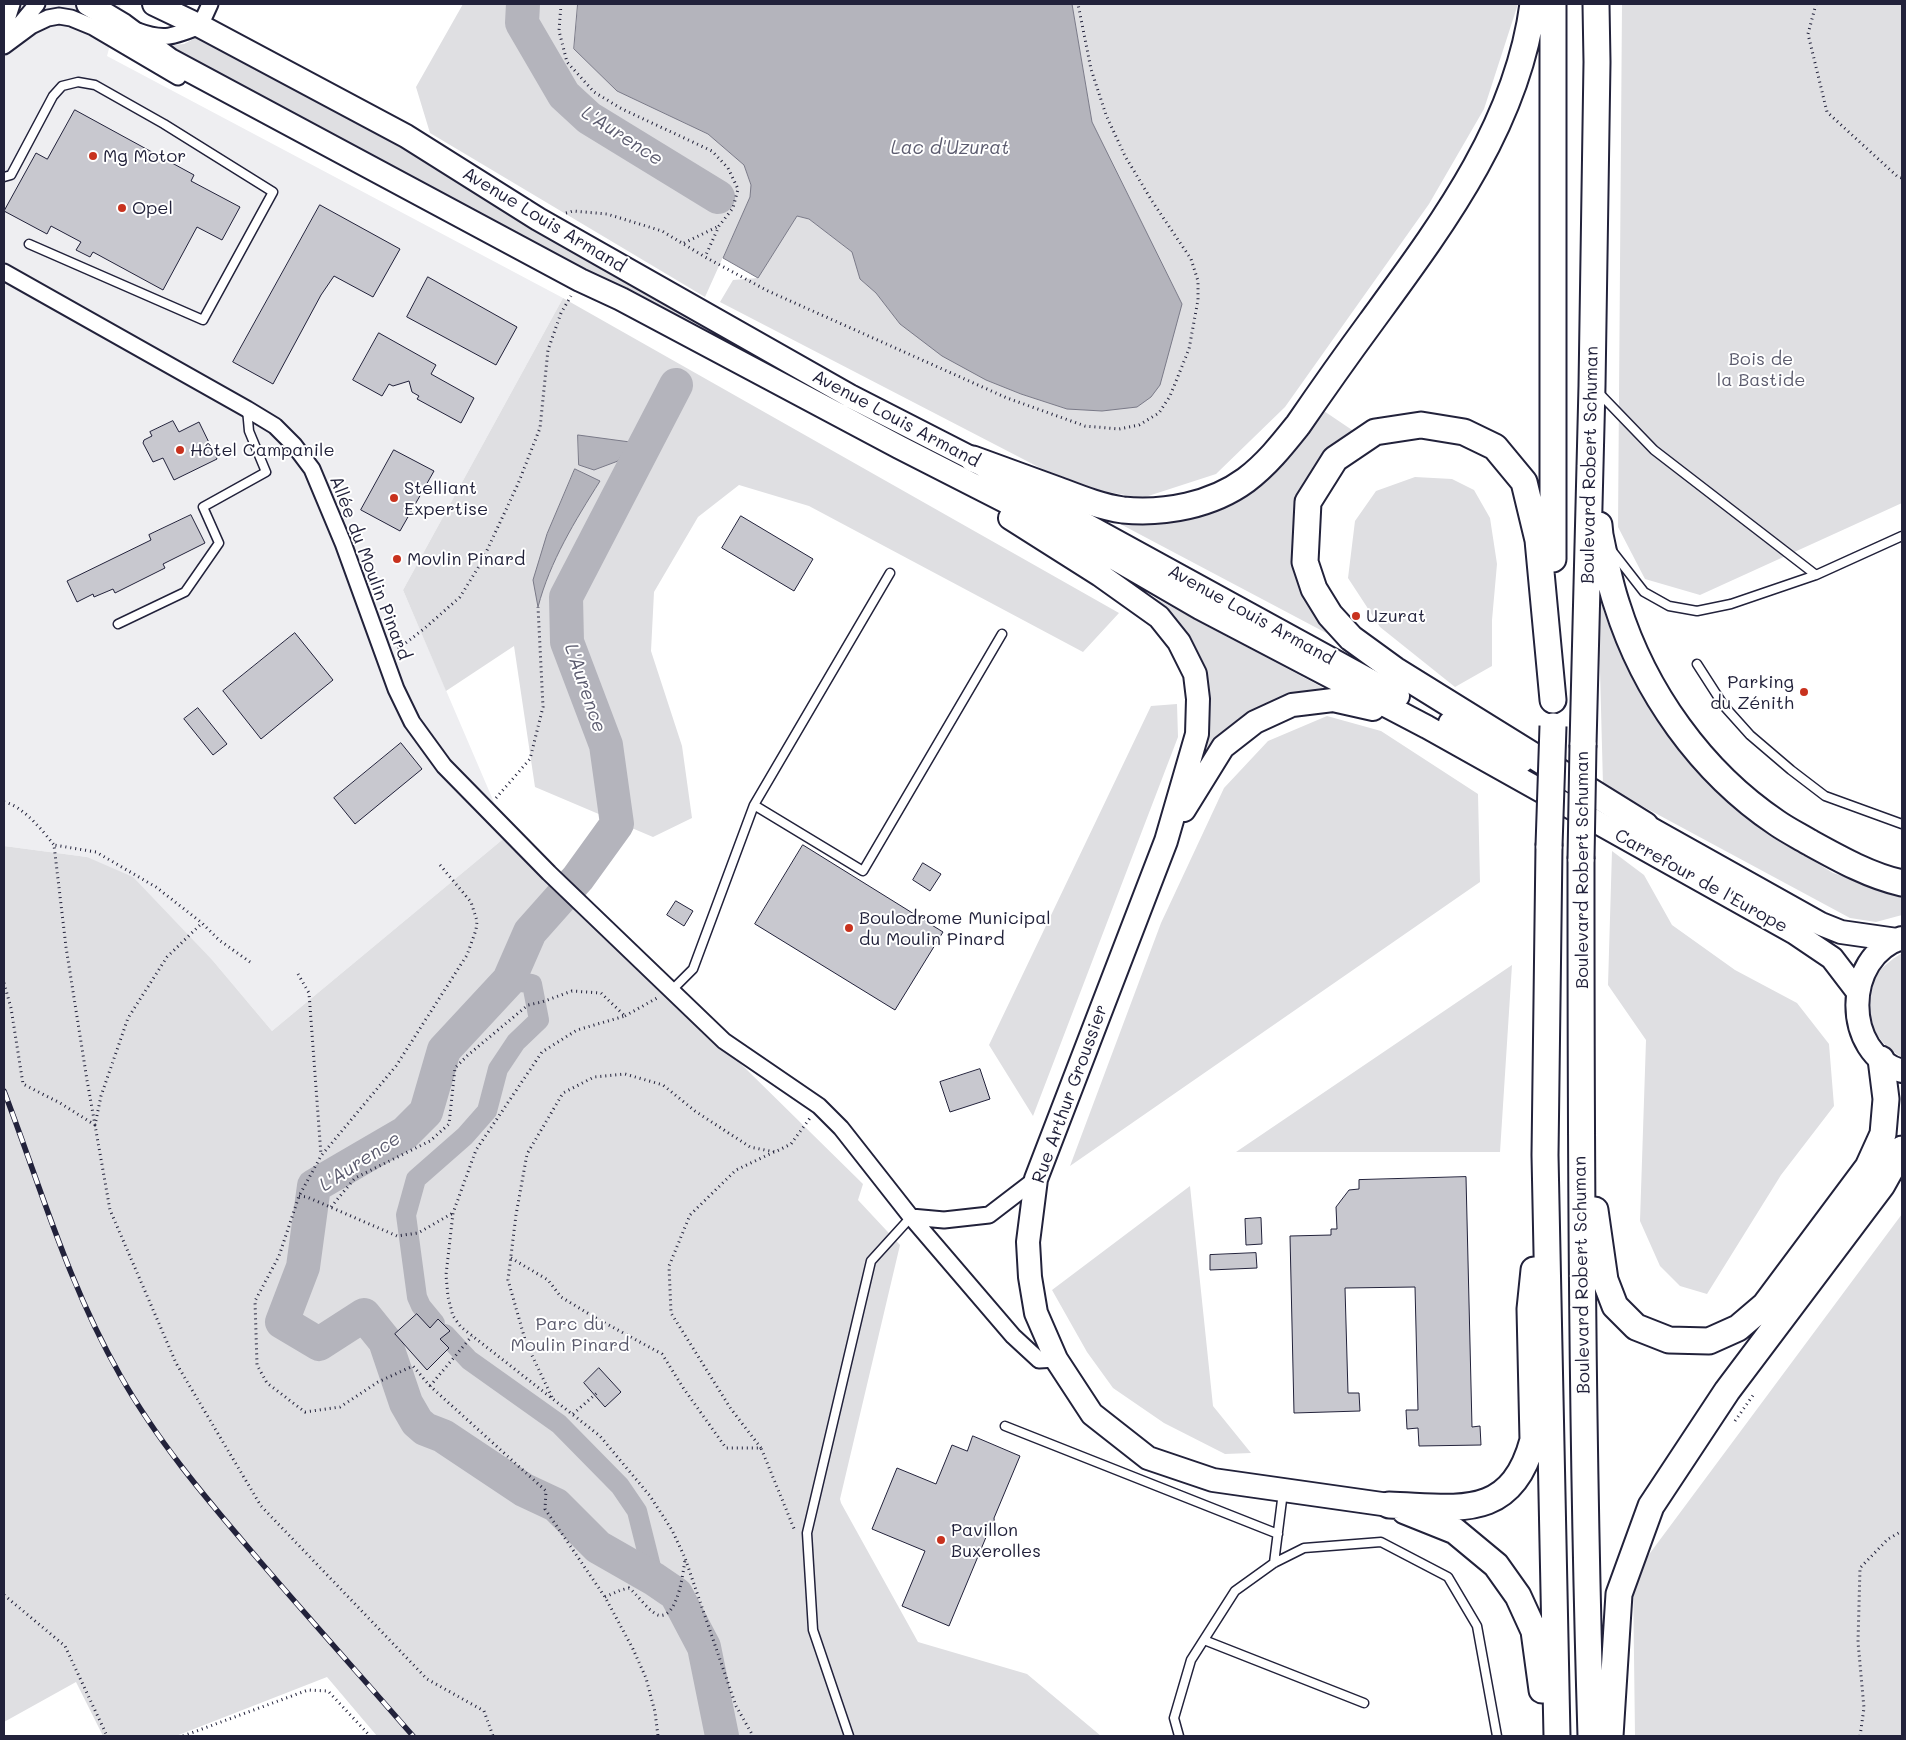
<!DOCTYPE html>
<html>
<head>
<meta charset="utf-8">
<style>
	body { margin:0 }
	#map { position:relative; width:1906px; height:1740px; overflow:hidden; background:#fff; font-family:Mali,sans-serif }
	canvas { display:block }
	.frame { position:absolute; inset:0; border:5px solid #22223b; pointer-events:none }
</style>
</head>
<body>
<div id="map">
<canvas width="1906" height="1740"></canvas>
<div class="frame"></div>
</div>
<script>
const g = document.querySelector('canvas').getContext('2d');
g.lineJoin = 'round';
function paint(path, color) { g.fillStyle = color; g.fill(path, 'evenodd'); }
function trace(path, color, width, dash) { g.strokeStyle = color; g.lineWidth = width; g.lineCap = dash ? 'butt' : 'round'; g.setLineDash(dash || []); g.stroke(path); }
function write(font, color, halo, rows, align = 'center') {
  g.font = font + ' Mali,sans-serif'; g.lineWidth = 4; g.setLineDash([]); g.textBaseline = 'middle'; g.strokeStyle = halo; g.fillStyle = color; for (const [text, x, y, turn = 0] of rows) {
    g.save(); g.translate(x, y); g.rotate((+turn || 0) * Math.PI / 180); g.textAlign = isNaN(turn) ? turn : align; if (halo) g.strokeText(text, 0, 0); g.fillText(text, 0, 0); g.restore();
  }
}
const built = new Path2D(`
	M4,4H121L107,56L563,298L403,590L508,835L272,1031L214,962L87,857L4,846Z`);
const green = new Path2D(`
	M463,4H578L574,49L617,91L708,134L744,165L751,186L750,197L705,297L430,133L416,87Z
	M1072,4H1518L1484,109L1429,204L1285,407L1216,474L1142,498L1075,486L720,302L733,280L758,278L797,216L809,219L852,252L860,279L876,293L900,324L986,380L1021,394L1067,409L1182,304L1092,122Z
	M1622,4H1902V503L1700,595L1645,579L1618,527Z
	M201,35L377,134L606,266L1379,690L161,46L184,44Z
	M563,298L1119,613L1083,652L809,506L739,485L698,517L654,592L651,651L682,746L692,818L653,837L535,787L514,646L446,691L403,590Z
	M1318,407L1355,432L1300,499L1292,535L1295,567L1330,635L1109,518L1191,512Z
	M1415,477L1452,479L1474,490L1490,518L1497,564L1492,620V666L1455,687L1380,627L1348,578L1355,521L1376,491Z
	M1127,583L1331,692L1220,737L1201,758L1209,700Z
	M1598,594L1605,614L1644,698L1695,767L1762,829L1833,873L1902,894V915L1876,922L1850,918L1603,785Z
	M1177,704L1178,737L1033,1116L989,1045L1151,706Z
	M1327,716L1381,731L1478,794L1480,882L1070,1166L1161,923L1224,788L1268,741Z
	M508,835L863,1184L858,1200L900,1245L840,1499L841,1503L918,1642L1027,1674L1101,1736H377L327,1677L176,1736H103L76,1682L4,1722V846L87,857L133,877L214,962L272,1031Z
	M1612,851L1644,875L1672,925L1735,970L1797,1003L1829,1044L1834,1106L1781,1175L1707,1294L1680,1286L1660,1266L1640,1221L1646,1040L1608,985Z
	M1902,953V1057C1874,1043 1859,1009 1874,979C1881,967 1891,960 1902,953Z
	M1512,965L1500,1152H1236Z
	M1190,1186L1213,1406L1251,1453L1225,1454L1164,1423L1113,1388L1087,1352L1052,1290Z
	M1902,1214V1736H1635L1633,1576Z`);
const water = new Path2D(`
	M578,4H1072L1092,122L1182,304L1160,385L1151,397L1137,407L1102,411L1067,409L1021,394L986,380L942,356L900,324L876,293L860,279L852,252L809,219L797,216L758,278L723,258L750,197L751,185L744,165L708,134L617,91L574,49Z
	M578,435L630,442L618,461L594,470L579,465Z
	M575,469L600,481C575,521 550,561 538,607L533,580L547,534Z`);
const canal = new Path2D(`
	M435,1323L421,1306L417,1297L406,1215L416,1179L465,1136L487,1111L498,1069L516,1042L539,1020L532,984L509,980
	M445,1334L469,1360L559,1424L620,1486L637,1511L654,1579`);
const river = new Path2D(`
	M523,4L522,23L564,95L589,118L718,197
	M676,385L566,597L567,642L606,745L617,824L578,878L530,932L509,980L444,1050L426,1112L405,1133L314,1186L303,1267L282,1322L319,1344L364,1315L385,1341L406,1403L417,1422L425,1429L443,1436L524,1490L556,1505L598,1547L654,1579L676,1594L704,1647L722,1736`);
const building = new Path2D(`
	M75,110L194,175L191,181L240,207L222,240L197,227L163,290L93,252L90,257L76,250L81,242L51,226L47,234L4,211L36,153L47,159Z
	M320,205L400,249L373,297L334,276L321,295L273,384L233,362Z
	M428,277L517,327L496,365L407,317Z
	M379,333L436,365L431,374L474,398L461,423L417,399L419,396L412,392L409,381L393,386L389,384L382,396L353,380Z
	M173,421L179,432L199,422L217,459L174,480L163,458L153,462L143,443L144,440L152,436L150,432Z
	M394,450L434,471L400,531L361,510Z
	M191,515L205,543L163,564L165,568L115,593L113,589L94,597L93,594L77,602L67,581L151,540L149,535Z
	M741,516L813,559L794,591L722,548Z
	M295,633L333,680L261,739L223,691Z
	M198,708L227,744L213,755L184,719Z
	M401,743L422,769L355,824L334,798Z
	M803,845L943,932L895,1010L755,924Z
	M923,863L941,874L930,891L913,880Z
	M676,901L693,911L684,926L667,915Z
	M980,1069L990,1099L950,1112L940,1082Z
	M1466,1177L1472,1427L1480,1426L1481,1445L1419,1446L1418,1428L1407,1429L1406,1410H1418L1415,1287L1345,1288L1348,1393H1359L1360,1411L1294,1413L1290,1236L1331,1235V1229H1337L1336,1207L1349,1190L1359,1189V1180Z
	M1261,1218L1262,1244L1246,1245L1245,1219Z
	M1256,1253L1257,1268L1210,1270V1255Z
	M417,1314L430,1328L438,1319L450,1331L440,1339L449,1348L427,1370L395,1334Z
	M599,1368L621,1392L605,1407L584,1383Z
	M973,1436L1020,1456L994,1518L995,1529L989,1530L949,1626L902,1606L925,1551L872,1529L897,1468L936,1484L952,1445L967,1451Z`);
const path = new Path2D(`
	M561,4L559,31L567,62L594,92L622,109L712,151L728,168L738,189L733,208L719,226L705,257
	M1816,4L1808,34L1827,112L1898,177L1902,178
	M566,213L573,211L607,214L662,231L705,257L768,291L1007,398L1085,426L1119,429L1139,425L1159,413L1170,396L1189,349L1198,300V281L1191,259L1152,201L1125,156L1106,115L1091,69L1078,4
	M684,243L719,226
	M398,649L425,628L460,597L481,563L518,484L540,428L548,350L561,313L571,296
	M496,798L530,759L543,707L538,607
	M4,802C23,806 42,830 54,845
	M440,865L471,902L477,921L476,930L467,955L396,1066L321,1156L299,1196L279,1256L255,1301L257,1365L267,1383L305,1412L340,1407L378,1382L413,1366L430,1386L546,1491L545,1509L605,1597L633,1649L646,1678L655,1712L658,1736
	M250,962L219,940L202,923L156,887L96,852L54,845L66,947L87,1080L110,1210L176,1363L261,1506L427,1679L484,1711L493,1736
	M298,974L309,993L321,1155
	M4,983L11,1008L23,1084L60,1103L95,1125L101,1096L128,1018L167,957L202,923
	M625,1016L657,998
	M299,1196L307,1197L397,1236L418,1233L453,1213
	M331,1207L355,1178L430,1141L449,1124L455,1068L468,1055L528,1005L542,1002L572,991L601,993L625,1016L577,1030L542,1052L476,1150L453,1213L446,1275L448,1297L453,1316L461,1327L600,1436L650,1496L672,1530L685,1558L736,1706L753,1736
	M511,1258L548,1280L561,1297L594,1317L662,1354L684,1389L726,1448H761L795,1531
	M430,1386L472,1336
	M552,1397L526,1343L508,1280L516,1215L527,1154L563,1093L594,1077L625,1074L663,1085L695,1111L750,1147L775,1152L791,1144L810,1118
	M573,1414L598,1392
	M1735,1421L1754,1394
	M761,1448L731,1409L671,1313L669,1266L690,1215L736,1170L774,1152
	M4,1595L65,1646L107,1736
	M605,1597L621,1590L629,1588C637,1594 649,1612 658,1615C678,1620 683,1572 685,1560
	M183,1736L308,1690L328,1691L370,1736
	M1860,1736L1864,1708L1858,1642L1860,1568L1888,1539L1902,1531`);
const service = new Path2D(`
	M4,177L11,175L53,96L62,86L78,82L95,85L164,124L273,192L203,320L29,244
	M1598,392L1654,450L1816,575
	M1612,551L1644,592L1669,606L1697,611L1731,604L1816,575L1902,536
	M118,624L185,592L219,543L203,507L266,472L249,431L247,409
	M1697,664L1724,706L1750,735L1791,770L1825,796L1902,824
	M754,805L863,871L1002,634
	M672,990L693,969L754,805L890,573
	M1005,1426L1278,1534
	M1274,1563L1283,1492
	M1204,1640L1364,1703
	M849,1736L813,1630L807,1533L871,1261L911,1217
	M1179,1736L1174,1718L1191,1660L1235,1591L1274,1563L1304,1548L1381,1542L1448,1577L1477,1626L1497,1736`);
const minor = new Path2D(`
	M4,29L12,4
	M138,31C164,41 175,36 200,26L210,4
	M12,34L37,4
	M4,46L31,26L48,18L59,16L71,18L93,27L178,77
	M4,272L247,409L275,426L294,445L312,469L343,543L396,689L412,722L444,766L549,873L724,1041L819,1106L841,1128L911,1217L1013,1336L1039,1360L1056,1359
	M911,1217L944,1220L989,1215L1036,1179`);
const secondary = new Path2D(`
	M88,4L123,25L170,60L580,280L621,299L899,447L1093,546L1200,608L1427,727L1795,933L1832,958L1858,992
	M154,4L200,26L406,136L538,219L850,396L973,459L1057,509L1398,696
	M1010,518L1100,575L1159,617L1179,642L1195,674L1198,699L1197,734L1166,841L1036,1179L1028,1242L1030,1277L1036,1313L1056,1359L1092,1414L1148,1458L1213,1480L1389,1505
	M1450,723L1522,761
	M1184,810L1223,747L1255,722L1292,705L1333,700L1373,709
	M1630,817L1821,924L1841,932L1897,940
	M1902,938C1843,956 1842,1054 1902,1071`);
const primary = new Path2D(`
	M973,459C1001,469 1030,480 1058,490C1079,498 1101,507 1123,510C1165,514 1212,505 1246,480C1267,464 1282,445 1298,425C1322,390 1346,356 1371,322C1441,226 1517,126 1533,4
	M1599,525L1600,535C1605,558 1609,582 1617,605C1644,691 1701,772 1777,823C1787,830 1799,836 1809,842C1838,858 1870,876 1902,883
	M1553,559V4
	M1553,700L1538,540L1524,482L1495,447L1464,432L1421,425L1375,432L1335,459L1308,502L1305,562L1314,589L1330,615L1351,638L1395,670L1645,825
	M1583,745L1592,386L1597,62L1596,4
	M1549,846L1545,1155L1557,1736
	M1581,859C1581,1151 1582,1444 1591,1736
	M1595,1210L1605,1280L1615,1306L1636,1327L1669,1340L1709,1341L1738,1328L1765,1305L1868,1167L1883,1134L1886,1099L1881,1059
	M1389,1505C1457,1507 1511,1522 1533,1440L1530,1309L1534,1270
	M1405,1511L1455,1531L1496,1565L1518,1596L1534,1631L1542,1690
	M1610,1736L1619,1594L1651,1506L1727,1391L1882,1185L1902,1149`);
const rail = new Path2D(`
	M4,1091C41,1188 68,1284 120,1375C156,1439 204,1496 252,1552C305,1614 360,1675 413,1736`);
const primaryBridge = new Path2D(`
	M1549,846L1553,726
	M1581,859L1583,745`);
const markers = [
	[93,156,5,"#c8321e"],
	[122,208,5,"#c8321e"],
	[180,450,5,"#c8321e"],
	[394,498,5,"#c8321e"],
	[397,559,5,"#c8321e"],
	[1356,616,5,"#c8321e"],
	[1804,692,5,"#c8321e"],
	[849,928,5,"#c8321e"],
	[941,1540,5,"#c8321e"]
];
const poiNames = [
	["Mg Motor",103,156],
	["Opel",132,208],
	["Hôtel Campanile",190,450],
	["Stelliant",404,488],
	["Expertise",404,509],
	["Movlin Pinard",407,559],
	["Uzurat",1366,616],
	["Parking",1794,682,"right"],
	["du Zénith",1794,703,"right"],
	["Boulodrome Municipal",859,918],
	["du Moulin Pinard",859,939],
	["Pavillon",951,1530],
	["Buxerolles",951,1551]
];
const streetNames = [
	["Avenue Louis Armand",544,220,31],
	["Avenue Louis Armand",896,419,28],
	["Boulevard Robert Schuman",1590,465,-89],
	["Allée du Moulin Pinard",370,568,69],
	["Avenue Louis Armand",1251,615,29],
	["Boulevard Robert Schuman",1582,870,-90],
	["Carrefour de l'Europe",1701,881,29],
	["Rue Arthur Groussier",1070,1094,-70],
	["Boulevard Robert Schuman",1582,1275,-91]
];
const parkNames = [
	["Bois de",1761,359],
	["la Bastide",1761,380],
	["Parc du",570,1324],
	["Moulin Pinard",570,1345]
];
const waterNames = [
	["L'Aurence",622,136,33],
	["Lac d'Uzurat",950,148],
	["L'Aurence",585,688,71],
	["L'Aurence",360,1162,-33]
];
paint(built, '#eeeef1');
paint(green, '#dfdfe2');
paint(water, '#b4b4bc');
trace(water, '#7a7a88', 1);
trace(canal, '#b4b4bc', 20);
trace(river, '#b4b4bc', 34);
paint(building, '#c8c8cf');
trace(building, '#22223b', 1);
trace(service, '#22223b', 11);
trace(minor, '#22223b', 19);
trace(secondary, '#22223b', 26);
trace(primary, '#22223b', 29);
trace(path, '#22223b', 3, [1, 4]);
trace(service, '#fff', 8);
trace(minor, '#fff', 15);
trace(secondary, '#fff', 22);
trace(primary, '#fff', 25);
trace(rail, '#22223b', 5.5);
trace(rail, '#fff', 4, [11]);
trace(primaryBridge, '#22223b', 29, []);
trace(primaryBridge, '#fff', 25);
for (const [x, y, r, color] of markers) { const dot = new Path2D(); dot.arc(x, y, r, 0, 2 * Math.PI); g.fillStyle = color; g.fill(dot); trace(dot, '#fff', 2); }
write('18px', '#22223b', '#fff', poiNames, 'left');
write('18px', '#22223b', '#fff', streetNames);
write('18px', '#5b5b6d', '#fff', parkNames);
write('italic 19px', '#5c5c6f', '#fff', waterNames);
</script>
</body>
</html>
